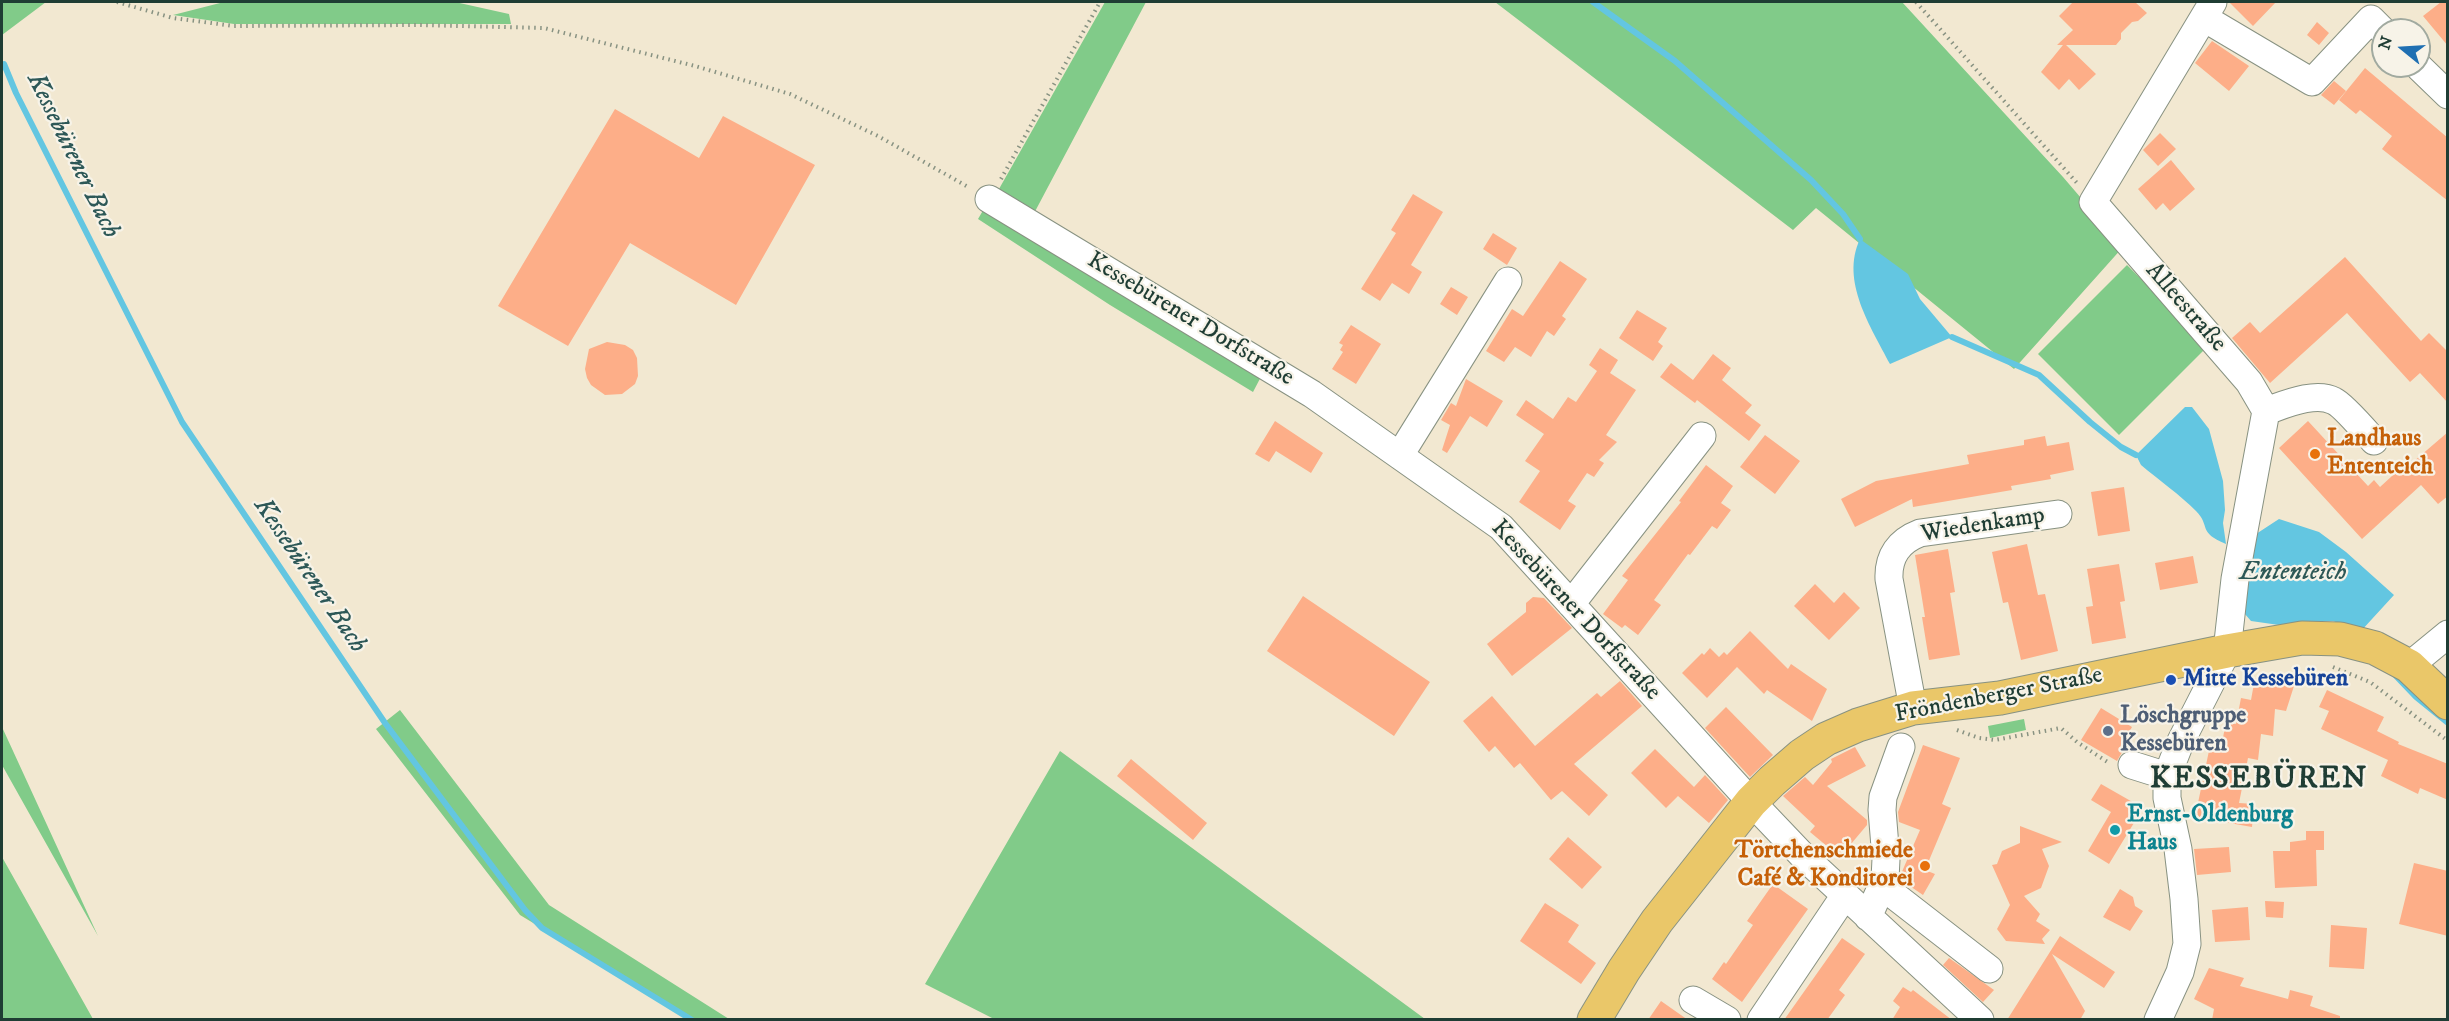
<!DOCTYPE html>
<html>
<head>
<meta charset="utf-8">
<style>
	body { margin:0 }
	#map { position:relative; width:2449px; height:1021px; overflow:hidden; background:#f2e8d1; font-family:"IM FELL DW Pica",serif }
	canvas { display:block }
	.frame { position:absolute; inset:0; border:3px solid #1f3d34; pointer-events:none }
	.north { position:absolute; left:2371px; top:18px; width:60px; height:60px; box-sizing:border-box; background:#f7f3e8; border:2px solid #a1aaa0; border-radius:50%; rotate:288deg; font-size:16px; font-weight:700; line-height:24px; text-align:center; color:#1f3d34 }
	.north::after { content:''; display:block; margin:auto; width:21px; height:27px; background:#1f6fb2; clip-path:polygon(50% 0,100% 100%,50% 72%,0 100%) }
</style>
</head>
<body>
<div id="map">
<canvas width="2449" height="1021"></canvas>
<div class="frame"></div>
<div class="north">N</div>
</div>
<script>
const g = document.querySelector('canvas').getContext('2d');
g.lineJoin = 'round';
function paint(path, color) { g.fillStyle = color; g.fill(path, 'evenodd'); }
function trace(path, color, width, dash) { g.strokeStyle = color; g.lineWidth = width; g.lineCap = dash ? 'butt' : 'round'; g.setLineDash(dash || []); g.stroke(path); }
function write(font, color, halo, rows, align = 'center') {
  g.font = font + ' "IM FELL DW Pica",serif'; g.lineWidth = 4.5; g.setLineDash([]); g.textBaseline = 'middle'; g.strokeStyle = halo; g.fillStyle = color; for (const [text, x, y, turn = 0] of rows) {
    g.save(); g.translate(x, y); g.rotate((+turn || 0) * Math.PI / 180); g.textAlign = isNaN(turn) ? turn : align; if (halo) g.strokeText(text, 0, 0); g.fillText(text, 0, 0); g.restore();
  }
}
const green = new Path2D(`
	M2,2H46L2,35Z
	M224,2H455L509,14L511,24H234L173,15Z
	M1105,2H1146L1031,219L995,196Z
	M1495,2H1902L2063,177L2123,247L2014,369L1816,208L1793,230Z
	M988,202L1264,371L1253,392L1110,305L978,219Z
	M2127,265L2208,346L2119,435L2038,354Z
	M400,710L549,905L729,1019H692L520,915L376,729Z
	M2024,719L2026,730L1990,738L1988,726Z
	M2,727L98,936L2,765Z
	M1060,751L1425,1019H994L925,984Z
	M2,857L93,1019H2Z`);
const water = new Path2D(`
	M1860,239L1908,274L1920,299L1952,337L1890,364C1871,327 1840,281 1860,239Z
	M2185,407H2192L2209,429L2223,481L2225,510L2223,523L2226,544C2197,532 2211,526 2196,511C2180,495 2159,480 2141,465L2136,455Z
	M2279,519L2319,532L2346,552L2394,595L2361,631L2333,621H2304L2279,625L2251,621L2238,606L2256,534Z`);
const stream = new Path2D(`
	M1593,2L1675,61L1811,180L1843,214L1860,239
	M4,64L16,93L182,422L385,723L525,910L542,928L692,1020
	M1952,337L2039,375L2090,422L2121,447L2136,455
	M2395,675L2416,697L2448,723`);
const building = new Path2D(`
	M2073,2H2135L2147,13L2138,21L2132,22L2121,33V39L2116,45H2066L2096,74L2079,90L2069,79L2059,90L2041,72L2063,45H2057L2073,30L2059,16Z
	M2229,2H2276L2253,26Z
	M2441,2H2448V46L2423,16Z
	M2317,22L2329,33L2319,45L2307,35Z
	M2212,41L2249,66L2229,91L2195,63Z
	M2365,68L2448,138V201L2382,149L2392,136L2360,110L2356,114L2339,100Z
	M2334,81L2346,91L2334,105L2321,95Z
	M615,109L699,158L723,116L815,165L736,305L630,243L568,346L498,306Z
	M2160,133L2176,149L2158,166L2143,150Z
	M2171,160L2195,189L2170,211L2163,203L2156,210L2138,189Z
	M1413,194L1443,212L1411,265L1422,272L1409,294L1392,283L1380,301L1361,289L1396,233L1391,230Z
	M1493,233L1517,248L1507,265L1483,249Z
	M2345,257L2421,341L2429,333L2448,352V403L2420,373L2410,382L2347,313L2270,383L2232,338L2250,322L2260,333Z
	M1560,261L1587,279L1562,316L1566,319L1554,336L1547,331L1531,357L1515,347L1504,362L1486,351L1512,309L1523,316Z
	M1451,287L1468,297L1457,315L1440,304Z
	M1637,310L1667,328L1658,342L1663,346L1653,361L1619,338Z
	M1351,325L1381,344L1356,384L1332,369L1343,352L1340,350L1343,345L1339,343Z
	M607,342L625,345L633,350L637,358L638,376L635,384L622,394L605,395L591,385L587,378L585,369L589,349Z
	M1600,348L1618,360L1610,373L1636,390L1606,435L1617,442L1599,460L1604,463L1594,477L1587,473L1568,501L1576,506L1560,530L1519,502L1540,471L1525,461L1544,434L1516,415L1526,400L1553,419L1568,397L1576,402L1597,371L1589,365Z
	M1713,354L1731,368L1722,380L1752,405L1745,413L1761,425L1749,441L1697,400L1695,403L1660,377L1671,363L1693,380Z
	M1466,379L1503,401L1487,427L1470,416L1447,453L1442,450L1450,425L1441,420L1451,403L1456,406Z
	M1275,421L1323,453L1311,473L1276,451L1269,462L1255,454Z
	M2308,421L2368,486L2374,480L2380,487L2404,465L2406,468L2448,432V496L2438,504L2421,485L2362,539L2279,448Z
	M1765,435L1800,461L1775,494L1740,467Z
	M2045,436L2047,446L2069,442L2074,470L2050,475L2051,479L2011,486L2012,490L1913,507L1912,499L1855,527L1841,499L1876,481L1969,464L1967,455L2024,445V440Z
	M1706,465L1733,486L1721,503L1731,510L1717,529L1712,526L1690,555L1688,554L1654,600L1661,605L1638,635L1625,625L1622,628L1603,614L1628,580L1622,576L1681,502L1679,501Z
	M2124,487L2130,531L2098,536L2091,492Z
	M2027,544L2038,595L2045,594L2058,651L2021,660L2008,602L2003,603L1992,552Z
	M1948,549L1955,592L1950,593L1960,655L1929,660L1922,617H1925L1915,555Z
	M2193,556L2198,583L2160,590L2155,563Z
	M2119,564L2125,601L2120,602L2126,638L2092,644L2086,607L2093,606L2087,569Z
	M1815,584L1834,603L1844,592L1860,608L1829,640L1794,606Z
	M1303,596L1430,682L1394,736L1267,651Z
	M1533,597L1544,598L1572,628L1512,676L1487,644L1526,612V603Z
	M1750,631L1788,669L1791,664L1827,689L1812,721L1767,690L1764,694L1737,667L1707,698L1682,673L1702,653L1704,655L1710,648L1719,657L1724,652L1727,655Z
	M2255,678L2294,686L2286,711L2275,709L2273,736L2261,734L2258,760L2248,758L2239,803L2254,804L2252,827L2195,817L2210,746L2221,748L2226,722L2236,724L2241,698L2251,700Z
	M1620,681L1642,706L1574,764L1608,795L1589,816L1562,791L1551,800L1520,763L1514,768L1495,746L1489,752L1463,721L1492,696L1535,746L1597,693L1601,697Z
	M2327,690L2384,717L2377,731L2399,742L2398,744L2448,764V800L2420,788L2418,794L2381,776L2388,760L2321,729L2329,711L2319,707Z
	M1726,707L1773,755L1750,777L1705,728Z
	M2101,708L2132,727L2123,743L2126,745L2117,761L2081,740Z
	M1923,745L1960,758L1942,804L1951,808L1925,870L1935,874L1923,895L1901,880V874L1920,830L1899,822L1898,812Z
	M1855,747L1866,766L1827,786L1867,820V825L1840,857L1810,832L1815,826L1783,796L1805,777L1813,785L1832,762L1831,759Z
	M1655,749L1694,787L1705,775L1728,800L1709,823L1678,796L1666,808L1631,773Z
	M1131,759L1207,823L1193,840L1117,776Z
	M2101,784L2143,808L2109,864L2088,851L2111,812L2091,800Z
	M2020,826L2062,842L2042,849L2049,866L2041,888L2024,896L2040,914L2036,921L2050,930L2042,939L2045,944L2006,941L1997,929L2010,905L1992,865L1997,864L2002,851L2020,843Z
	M2306,831H2324V850H2316L2317,886L2275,888L2273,851H2290V842L2306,840Z
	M1568,837L1602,867L1582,889L1549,859Z
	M2229,847L2231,872L2197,875L2194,849Z
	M2414,863L2448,871V936L2399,924Z
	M1773,884L1808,909L1742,1002L1712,979L1724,962L1726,964L1753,925L1747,921Z
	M2120,889L2133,897L2135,906L2143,911L2130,931L2103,917Z
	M2265,901L2284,902L2283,918L2266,917Z
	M1545,903L1579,925L1568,942L1596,963L1581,984L1520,941Z
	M2248,907L2250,940L2215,942L2212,910Z
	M2331,925L2367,928L2364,969L2329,967Z
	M2060,936L2115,972L2104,988L2052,954L2085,1011L2080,1020H2007Z
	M1842,938L1865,954L1839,990L1845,995L1827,1020H1784Z
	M1949,958L1994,990L1983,1002L1943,965Z
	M2209,968L2244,978L2240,986L2288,999L2290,990L2313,996L2310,1006L2340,1016V1020H2212L2214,1009L2194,999Z
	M1903,987L1911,992L1913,990L1952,1020H1892L1900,1007L1893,1001Z
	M1661,1001L1688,1020H1648Z`);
const path = new Path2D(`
	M117,2L173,18L234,26L419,25L544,28L695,66L790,94L878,136L970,188
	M1916,2L2077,183
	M1001,179L1100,2
	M2333,667L2370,682L2448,741
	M1957,730L1979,738L1995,740L2061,728L2077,742L2109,763`);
const minor = new Path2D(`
	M2204,18L2312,82L2371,19L2383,31
	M2418,66L2448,95
	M989,199L1312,394L1501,527L1742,792L1802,855L1980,1020
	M2266,411C2284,405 2315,391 2334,401C2343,405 2366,432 2374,441
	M1400,455L1508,281
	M1571,604L1702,436
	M2409,666L2448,634
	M1913,708L1889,579C1888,556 1899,541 1920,533L2058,514
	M2132,765L2167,776
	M1882,886L1989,969
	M1868,917L1885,879L1886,859L1882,810L1883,797L1901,747
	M1693,1000L1727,1020
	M1761,1020L1845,895
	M2158,1020L2180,972L2187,944L2184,899L2178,849L2167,798V776L2180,743L2227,651L2235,579L2266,411L2249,382L2093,202L2213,2`);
const major = new Path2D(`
	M1594,1020L1624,970L1657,921L1751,802L1772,781L1802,755L1826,739L1858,725L1913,708L2000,698L2227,651L2302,638L2340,639L2375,648L2409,666L2448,703`);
const markers = [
	[2315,454,6,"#e8710a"],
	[2171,680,6,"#1a4fb4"],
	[2108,731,6,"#5c6f8a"],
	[2115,830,6,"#0f9aa8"],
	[1925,866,6,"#e8710a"]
];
const streetNames = [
	["Alleestraße",2185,308,49],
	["Kessebürener Dorfstraße",1190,320,31],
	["Wiedenkamp",1983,526,-9],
	["Kessebürener Dorfstraße",1575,611,47],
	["Fröndenberger Straße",1999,696,-11]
];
const foodNames = [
	["Landhaus",2327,440],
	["Ententeich",2327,468],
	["Törtchenschmiede",1913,852,"right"],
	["Café & Konditorei",1913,880,"right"]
];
const transitNames = [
	["Mitte Kessebüren",2183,680]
];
const serviceNames = [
	["Löschgruppe",2120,717],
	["Kessebüren",2120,745]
];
const cultureNames = [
	["Ernst-Oldenburg",2127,816],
	["Haus",2127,844]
];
const waterNames = [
	["Kessebürener Bach",72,156,64],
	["Ententeich",2293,574],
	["Kessebürener Bach",309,576,56]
];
const districtNames = [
	["KESSEBÜREN",2259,781]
];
paint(green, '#81cb89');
paint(water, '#63c6e1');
trace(stream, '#63c6e1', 6);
paint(building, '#fdae88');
trace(minor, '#889282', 29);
trace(major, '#889282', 35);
trace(path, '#889282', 4, [1.5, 4.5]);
trace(minor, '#fff', 27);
trace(major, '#eac769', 33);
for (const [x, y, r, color] of markers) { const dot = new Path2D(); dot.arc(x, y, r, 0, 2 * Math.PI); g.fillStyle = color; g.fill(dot); trace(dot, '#f7f3e8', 2); }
write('24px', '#1f3d34', '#f7f3e8', streetNames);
write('bold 24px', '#c56008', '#f7f3e8', foodNames, 'left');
write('bold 24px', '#164399', '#f7f3e8', transitNames, 'left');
write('bold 24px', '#4e5e75', '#f7f3e8', serviceNames, 'left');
write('bold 24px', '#0d838f', '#f7f3e8', cultureNames, 'left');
write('italic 26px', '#2d5857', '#f7f3e8', waterNames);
g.letterSpacing = '1.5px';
write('bold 30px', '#1f3d34', '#f7f3e8', districtNames);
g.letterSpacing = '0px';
</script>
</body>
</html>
